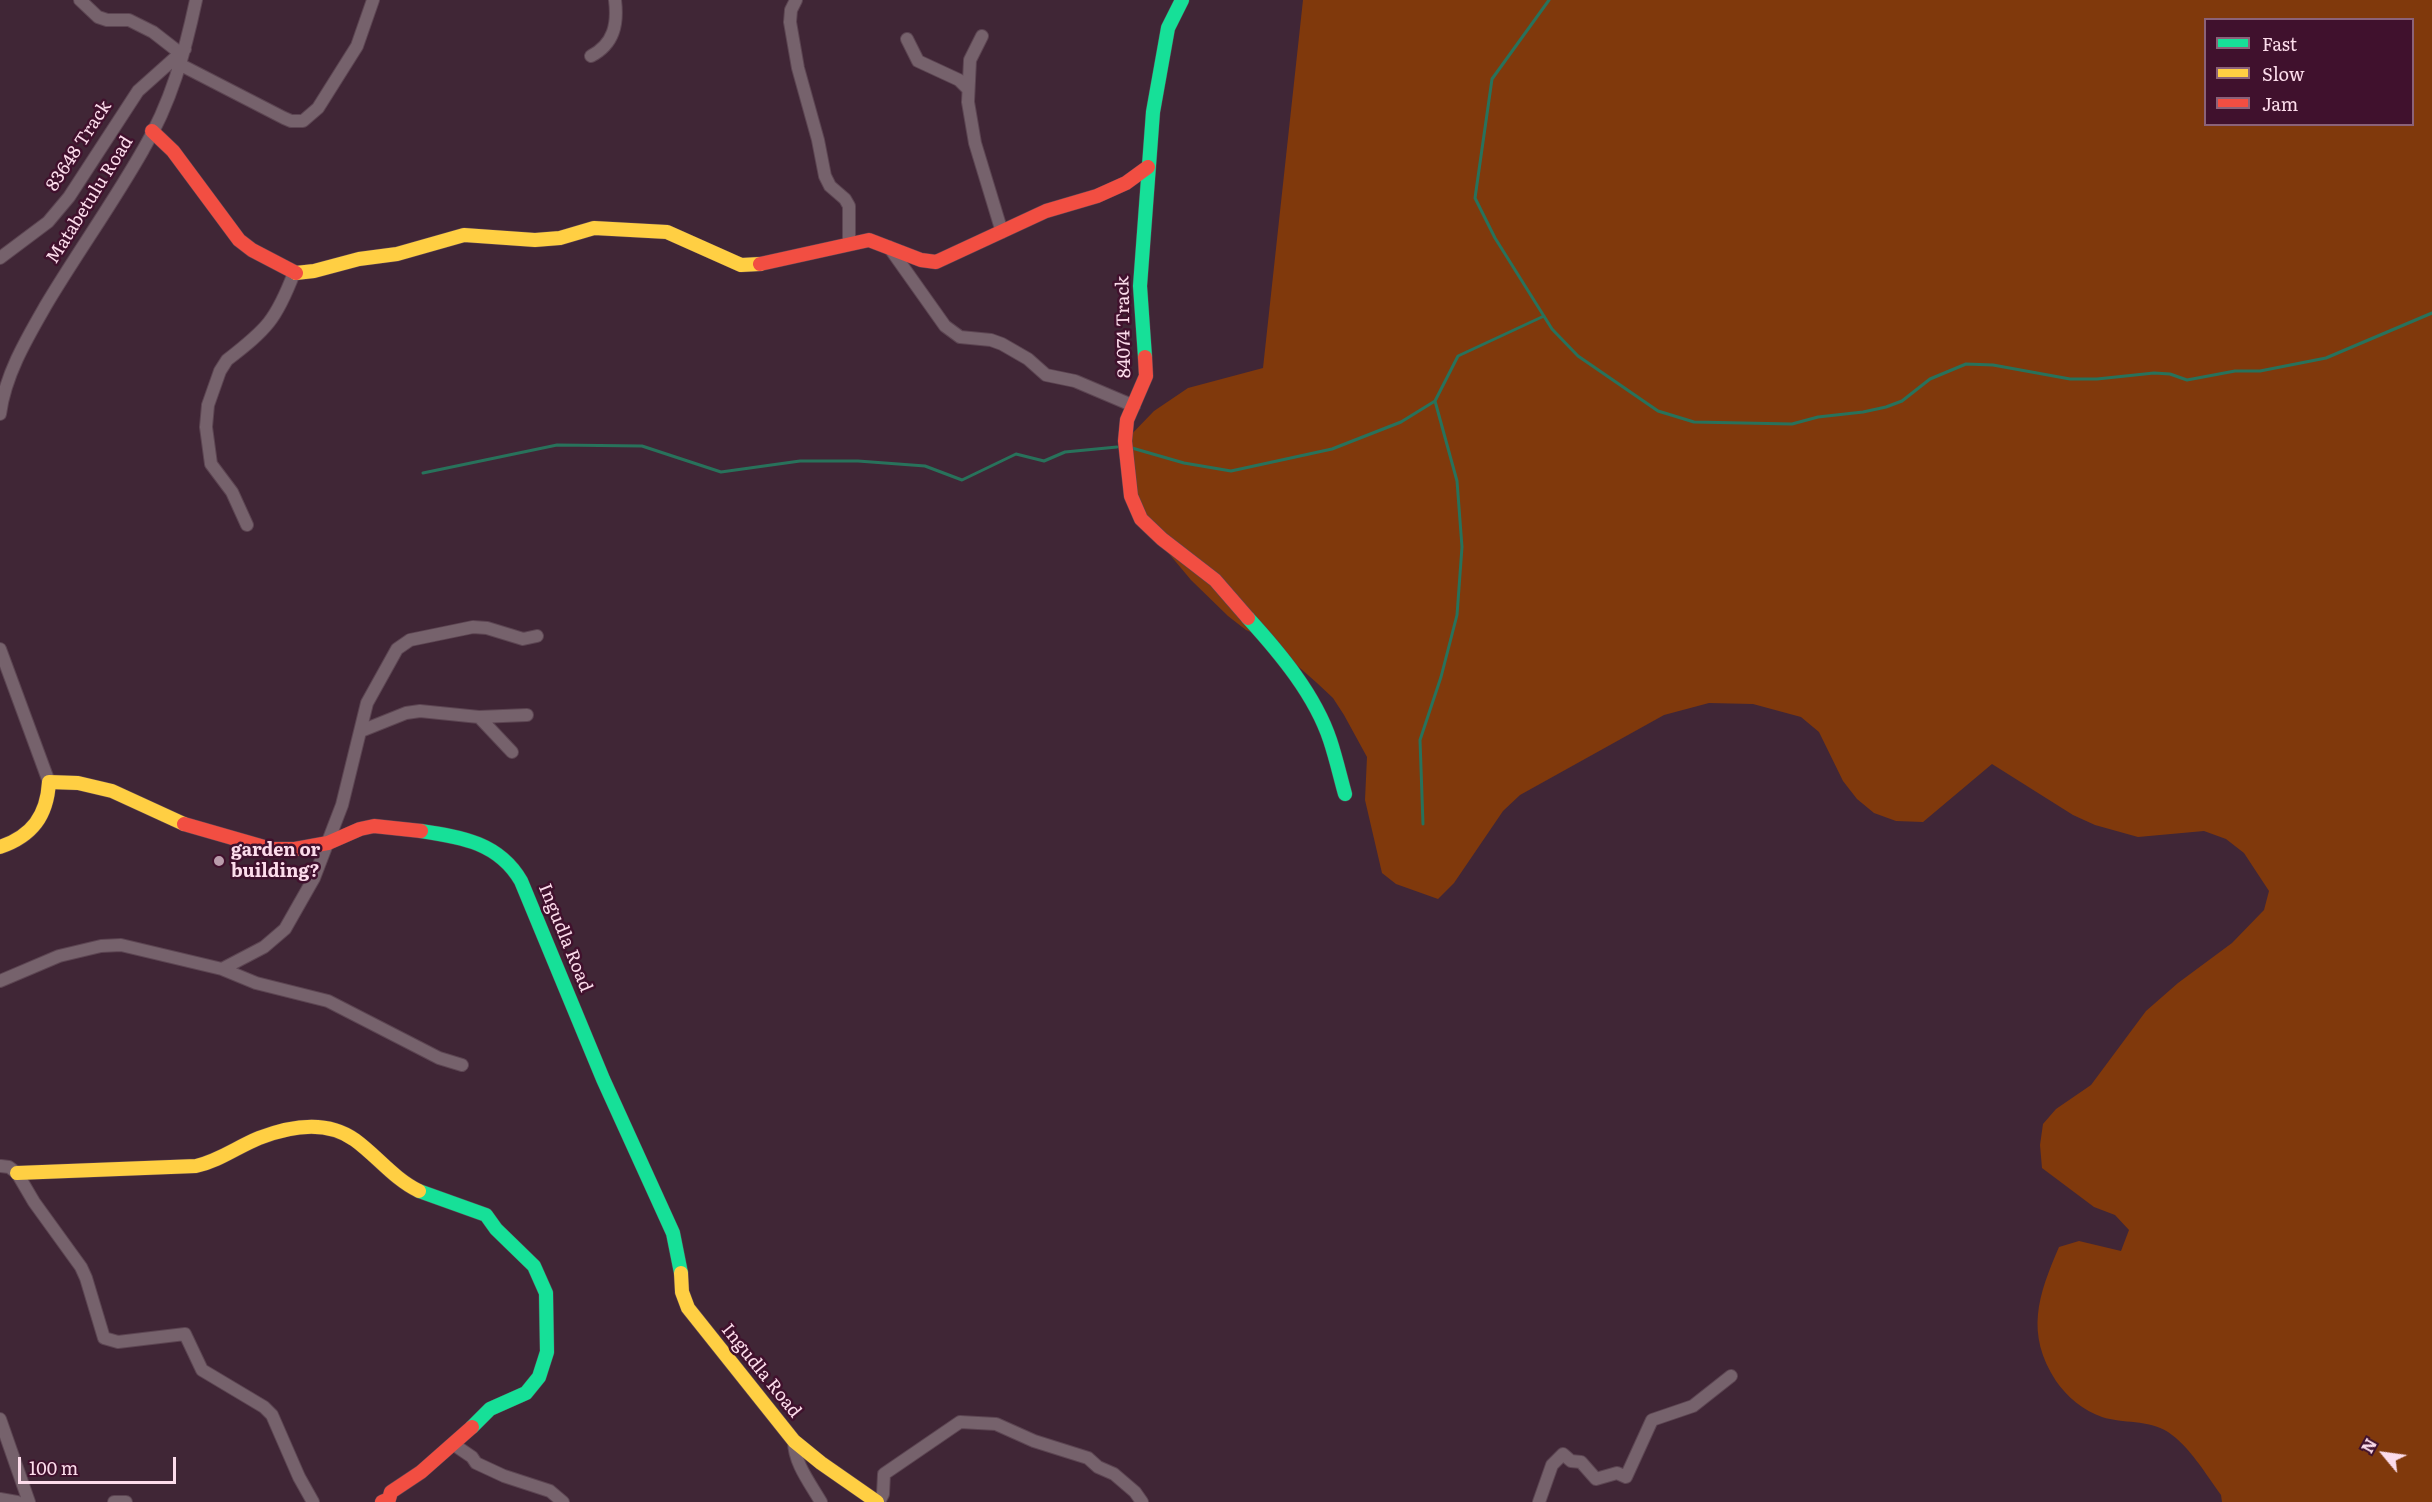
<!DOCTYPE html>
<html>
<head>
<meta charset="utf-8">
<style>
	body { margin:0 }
	#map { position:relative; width:2432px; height:1502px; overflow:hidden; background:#402636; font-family:Literata,serif }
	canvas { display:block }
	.legend { position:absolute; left:2204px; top:18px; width:210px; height:108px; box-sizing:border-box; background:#40112d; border:2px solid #8b6279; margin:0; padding:8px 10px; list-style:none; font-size:18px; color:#fcdceb }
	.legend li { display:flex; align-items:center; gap:12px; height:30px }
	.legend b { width:30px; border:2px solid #8b6279 }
	.north { position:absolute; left:2354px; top:1424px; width:60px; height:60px; -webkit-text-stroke:4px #40112d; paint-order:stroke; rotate:299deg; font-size:16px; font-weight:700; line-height:24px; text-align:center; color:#fcdceb }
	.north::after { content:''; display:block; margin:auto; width:21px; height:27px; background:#fcdceb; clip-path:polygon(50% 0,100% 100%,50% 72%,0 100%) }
	.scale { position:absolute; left:18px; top:1457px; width:158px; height:27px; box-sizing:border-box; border:3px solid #fcdceb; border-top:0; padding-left:8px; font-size:18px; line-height:21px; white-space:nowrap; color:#fcdceb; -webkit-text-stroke:4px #40112d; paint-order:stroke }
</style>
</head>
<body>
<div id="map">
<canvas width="2432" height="1502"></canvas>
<ul class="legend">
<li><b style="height:8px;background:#16e098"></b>Fast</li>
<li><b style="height:8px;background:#ffcf43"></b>Slow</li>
<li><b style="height:8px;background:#f24e42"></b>Jam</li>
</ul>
<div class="north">N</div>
<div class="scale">100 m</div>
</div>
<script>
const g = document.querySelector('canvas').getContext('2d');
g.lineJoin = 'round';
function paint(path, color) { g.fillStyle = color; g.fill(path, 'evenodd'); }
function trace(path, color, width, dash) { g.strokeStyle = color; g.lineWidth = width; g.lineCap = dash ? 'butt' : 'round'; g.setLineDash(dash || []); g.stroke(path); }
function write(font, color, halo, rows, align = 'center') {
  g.font = font + ' Literata,serif'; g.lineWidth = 5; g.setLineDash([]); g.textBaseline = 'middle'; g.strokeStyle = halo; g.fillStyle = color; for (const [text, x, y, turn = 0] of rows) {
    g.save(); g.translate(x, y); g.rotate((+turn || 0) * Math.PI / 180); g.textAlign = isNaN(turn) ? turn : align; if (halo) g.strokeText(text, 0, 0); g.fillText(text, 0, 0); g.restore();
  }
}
const forest = new Path2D(`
	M1303,0H2432V1502H2222L2221,1495C2205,1473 2190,1447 2168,1432C2148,1419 2123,1424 2102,1417C2084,1411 2066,1396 2056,1381C2025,1333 2038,1296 2059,1247L2079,1241L2121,1251L2129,1230L2115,1215L2094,1207L2042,1168L2040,1145L2043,1124L2056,1109L2091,1085L2146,1011L2178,983L2232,943L2264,910L2269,891L2244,853L2226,839L2204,831L2138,837L2095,825L2073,815L1992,764L1923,822L1896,821L1874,813L1857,799L1843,781L1819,732L1801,717L1753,704L1709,703L1664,715L1520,795L1503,811L1454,883L1438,899L1396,884L1382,873L1365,800L1367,757L1344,715L1333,698L1317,683L1267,639L1246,630L1228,616L1191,580L1145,525L1125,441L1154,411L1188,388L1263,368ZM2206,20H2412V124H2206Z`);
const stream = new Path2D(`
	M1549,0L1492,79L1475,198L1495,238L1552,329L1578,356L1658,411L1694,422L1792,424L1818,417L1863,412L1886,407L1902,401L1930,379L1966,364L1993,365L2070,379H2097L2154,373L2170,374L2187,380L2235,371H2260L2326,358L2432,313
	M1132,448L1184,463L1231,471L1332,449L1401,422L1435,401L1458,356L1544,316
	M423,473L557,445L642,446L721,472L800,461H858L925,466L962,480L1016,454L1044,461L1065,452L1117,447
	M1423,824L1420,740L1441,677L1457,615L1462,547L1457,481L1435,401`);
const street = new Path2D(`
	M80,0L98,17L107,20H129L153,32L180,53
	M796,0L791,10L790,22L798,68L818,140L825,176L830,186L845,199L849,206V243
	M982,36L970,60L968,102L975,143L1002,232
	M907,39L918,61L959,80L967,88
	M591,56C614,44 618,24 615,0
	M181,65L284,118L291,121H303L318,108L357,46L373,0
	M889,247L945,326L960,337L991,340L1002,344L1028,359L1046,375L1075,381L1134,406
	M0,258L48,222L69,197L138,91L185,49
	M0,414C5,375 27,338 46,305C77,253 113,203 143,150C171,103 185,52 196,0
	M247,525L232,492L211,464L206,427L208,405L220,371L227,360C267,329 276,320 294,273
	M0,649L49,782
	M479,717L512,752
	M361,731L406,713L420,711L479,717L527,715
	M222,969L256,983L328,1001L439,1058L462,1065
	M0,981L59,956L101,946L121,945L222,969L264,947L285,929L314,878L342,805L367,703L397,649L410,640L473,627L487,628L523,639L537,636
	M1,1166L9,1167L17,1173L34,1202L81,1267L86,1278L104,1338L118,1342L185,1334L202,1370L264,1407L272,1415L299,1477L313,1502
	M0,1419L29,1502
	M794,1441C794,1463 810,1483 821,1502
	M453,1444L472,1457L476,1463L504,1476L550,1491L563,1502
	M0,1499L17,1502
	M114,1502H126
	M879,1502L883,1494L884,1474L960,1422L996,1424L1034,1441L1088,1458L1098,1467L1114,1474L1135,1492L1142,1502
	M1539,1502L1552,1465L1563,1454L1571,1461L1581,1462L1596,1479L1617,1473L1626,1477L1652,1420L1693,1406L1731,1376`);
const fast = new Path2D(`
	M1145,357L1140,286L1153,112L1168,28L1182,0
	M1248,618C1280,653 1315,695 1330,740C1336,758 1340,776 1345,794
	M421,831C462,837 499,843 521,881L603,1079L673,1233L681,1273
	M419,1191L486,1215L496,1229L534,1266L546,1293L547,1352L539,1377L526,1393L490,1409L472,1427`);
const slow = new Path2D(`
	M296,273L314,271L359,259L397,254L464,235L535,240L560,238L594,228L667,232L741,265L760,264
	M0,847C32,836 47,816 49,782L78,783L112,791L184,824
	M17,1173L196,1166C219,1161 237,1147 259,1138C290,1126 326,1119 355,1140C377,1156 394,1179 419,1191
	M681,1273L682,1292L688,1308L794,1441L821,1463L877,1502`);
const jam = new Path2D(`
	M152,131L173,151L239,240L252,250L296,273
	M760,264L869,240L921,260L936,262L1046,211L1097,196L1126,183L1148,167
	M1145,357L1146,376L1127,420L1125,441L1131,496L1141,519L1162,539L1215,580L1248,618
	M184,824L271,849H295L328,843L360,829L374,826L421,831
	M382,1502L389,1499L391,1492L421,1472L472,1427`);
const markers = [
	[219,861,6,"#ba9cac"]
];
const streetNames = [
	["83648 Track",79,146,-57],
	["Matabetulu Road",90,200,-58],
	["84074 Track",1124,327,-91],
	["Ingudla Road",565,938,68],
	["Ingudla Road",761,1371,51]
];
const poiNames = [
	["garden or",231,851],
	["building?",231,872]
];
paint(forest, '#80390c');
trace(stream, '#28725b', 3);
trace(street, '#5c4552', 14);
trace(fast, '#5c4552', 15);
trace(slow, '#5c4552', 15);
trace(jam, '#5c4552', 15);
trace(street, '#76626c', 12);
trace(fast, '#16e098', 14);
trace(slow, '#ffcf43', 14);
trace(jam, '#f24e42', 14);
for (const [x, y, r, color] of markers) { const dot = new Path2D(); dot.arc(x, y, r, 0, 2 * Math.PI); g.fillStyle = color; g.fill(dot); trace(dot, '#40112d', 2); }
write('18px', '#fcdceb', '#40112d', streetNames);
write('bold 18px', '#fcdceb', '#40112d', poiNames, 'left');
</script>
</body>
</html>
